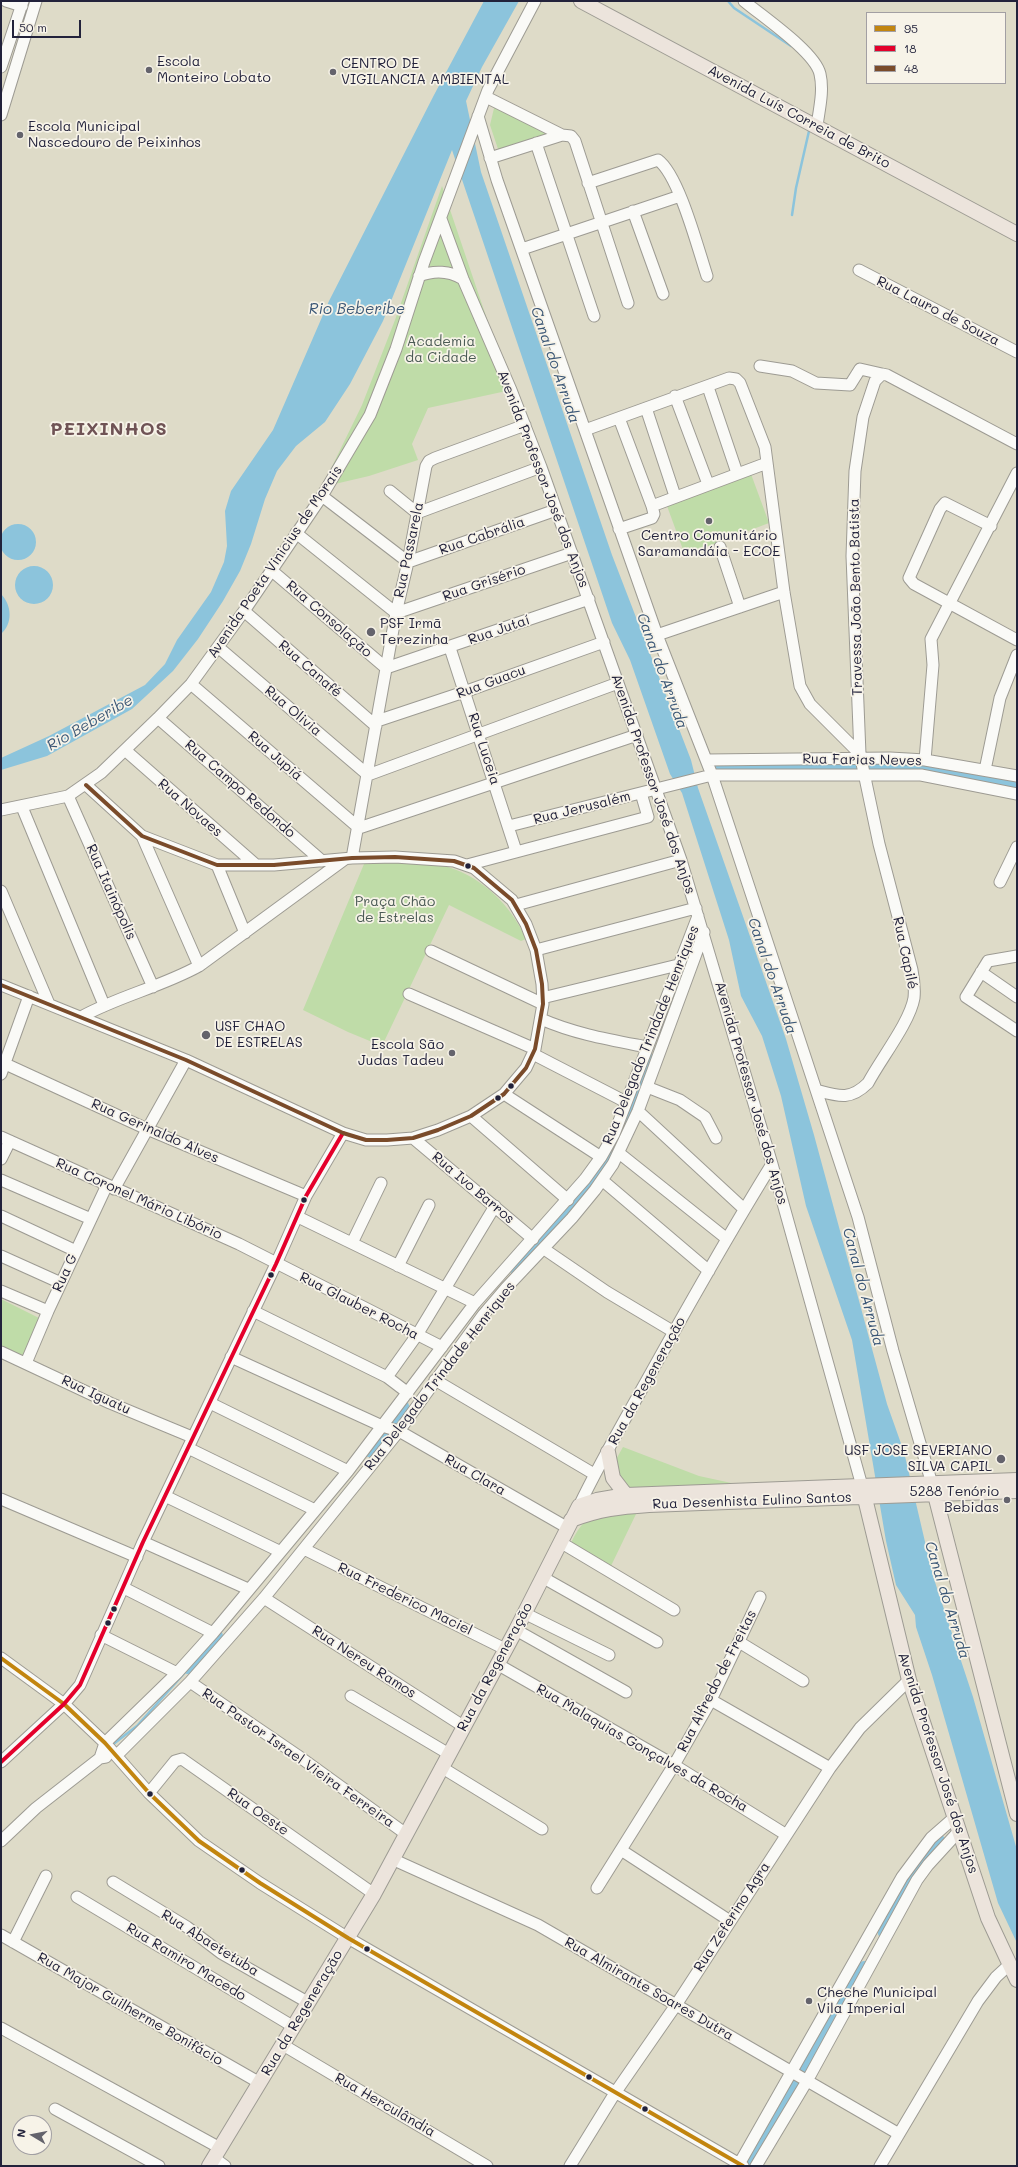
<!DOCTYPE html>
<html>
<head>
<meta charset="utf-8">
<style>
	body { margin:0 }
	#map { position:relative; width:1018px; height:2167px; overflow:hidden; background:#dedbc8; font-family:Mali,sans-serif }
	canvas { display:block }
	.frame { position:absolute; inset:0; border:2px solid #22223b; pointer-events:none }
	.legend { position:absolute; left:866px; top:12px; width:140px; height:72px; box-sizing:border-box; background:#f7f3e8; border:1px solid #a29fa3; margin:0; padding:5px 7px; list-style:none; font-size:12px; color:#22223b }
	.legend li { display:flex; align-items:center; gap:8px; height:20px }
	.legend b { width:20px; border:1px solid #a29fa3 }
	.north { position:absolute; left:12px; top:2115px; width:40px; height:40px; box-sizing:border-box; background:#f7f3e8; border:1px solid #a29fa3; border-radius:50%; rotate:280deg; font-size:11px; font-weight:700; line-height:16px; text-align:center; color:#22223b }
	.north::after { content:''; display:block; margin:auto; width:14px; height:18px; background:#64636c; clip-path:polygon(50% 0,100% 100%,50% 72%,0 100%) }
	.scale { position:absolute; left:12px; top:20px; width:69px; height:18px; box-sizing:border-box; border:2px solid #22223b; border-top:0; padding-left:5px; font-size:12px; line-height:14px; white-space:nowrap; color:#22223b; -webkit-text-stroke:3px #f7f3e8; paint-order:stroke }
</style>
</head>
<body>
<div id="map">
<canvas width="1018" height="2167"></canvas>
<div class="frame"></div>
<ul class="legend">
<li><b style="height:5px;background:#c2850f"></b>95</li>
<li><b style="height:5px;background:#e4002b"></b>18</li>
<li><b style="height:5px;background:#7a4b2a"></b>48</li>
</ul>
<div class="north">N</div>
<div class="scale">50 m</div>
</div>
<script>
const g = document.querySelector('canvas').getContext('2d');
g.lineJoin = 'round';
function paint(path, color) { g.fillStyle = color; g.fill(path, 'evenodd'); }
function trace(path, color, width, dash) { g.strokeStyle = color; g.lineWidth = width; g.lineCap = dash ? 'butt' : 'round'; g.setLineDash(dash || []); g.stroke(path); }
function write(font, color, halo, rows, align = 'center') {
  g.font = font + ' Mali,sans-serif'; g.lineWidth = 3.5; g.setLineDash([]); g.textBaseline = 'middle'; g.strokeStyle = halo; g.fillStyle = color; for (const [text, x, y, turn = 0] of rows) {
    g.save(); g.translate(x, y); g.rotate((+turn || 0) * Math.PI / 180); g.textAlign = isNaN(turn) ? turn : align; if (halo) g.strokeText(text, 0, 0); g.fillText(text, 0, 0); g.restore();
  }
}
const green = new Path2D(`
	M495,104L555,134L499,152L490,125Z
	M442,186L511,390L428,408L412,444L418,460L369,476L322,487L362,405L395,320Z
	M751,474L769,523L685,555L667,506Z
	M408,861C421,863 435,863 448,867C483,878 511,905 526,939L521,941L449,905L382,1046L348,1032L303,1010L364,864Z
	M1,1299L43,1320L24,1360L1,1349Z
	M623,1447L699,1476L736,1484L632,1489L622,1484L614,1463Z
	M637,1512L610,1568L570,1545C573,1539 576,1532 581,1526C592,1513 621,1514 637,1512Z`);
const water = new Path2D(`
	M484,1H519L482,67L466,101L481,172L612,555L691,760L698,788L786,1039L814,1135L887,1404L904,1452L933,1576L973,1697L1017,1850V1943L998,1903L932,1675L916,1627L915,1615L896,1585L886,1541L852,1340L806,1206L781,1096L762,1036L741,996L729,940L682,793L670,774L630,660L612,623L452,150L383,321L350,384L325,422L296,446L277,471L265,499L251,544L240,571L223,601L198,639L173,671L132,709L47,756L1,770V758L49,736L145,685L165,664L177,640L211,592L224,562L227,546L225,511L231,491L273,430L329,301L434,95Z
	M0 542a18 18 0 1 1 36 0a18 18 0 1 1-36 0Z
	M15 585a19 19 0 1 1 38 0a19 19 0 1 1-38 0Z
	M1,594C12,605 13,624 1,634Z`);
const stream = new Path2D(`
	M728,1L734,8L791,46
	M792,215L796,188L809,131
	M112,1745L137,1726L188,1669`);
const canal = new Path2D(`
	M719,766H929L1017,784
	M513,1268C547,1232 584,1196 611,1154C629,1126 639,1090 652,1059
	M369,1452L404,1406
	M188,1669L218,1636
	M883,1933L894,1907L903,1895L923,1856L940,1840
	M746,2166L864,1966`);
const minor = new Path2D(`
	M6,1L22,6
	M744,1C763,17 815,52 820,74C824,91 819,110 817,126
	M1,67L23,1
	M486,97L562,135
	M1,115L36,1
	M478,116L497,180L657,635L712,775L858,1217L893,1351L932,1484
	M536,143L594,316
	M490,158L562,135L571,136L575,141L628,303
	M588,183L658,160C679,175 698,249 707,276
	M633,211L663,294
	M441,219L463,279L511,390L541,467L681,860L772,1164L862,1486
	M522,249L680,196
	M859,270L1017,352
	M419,276C434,270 450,271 463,279
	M760,366L792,371L816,383L850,385L860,369L882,374
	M708,387L737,473
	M675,396L708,484
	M646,408L675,496
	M619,418L652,506
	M585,430L729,378L736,379L740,383L765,447L784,592L800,686L810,704L860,754
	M390,491L417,513L541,467
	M322,496L408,562L556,510
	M991,526L945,503L940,509L909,578L914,584L1017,640
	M619,529L652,518L654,514L652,506L767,463
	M296,533L396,613L572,553
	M720,547L740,607
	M271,570L386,668L589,599
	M244,611L376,726
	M657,635L784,592
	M218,647L368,775L618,683
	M450,648L516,851
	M191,684L359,828L637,735
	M158,718L322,861
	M377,721L464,692L604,642
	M125,750L256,865
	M707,760L890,758L925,760L1017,776
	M925,760L933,665L931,639L1017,473
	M985,770L1000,698L1017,655
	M68,796L153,987
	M22,807L104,1005
	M1,810L68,796L101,773L158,718L191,684L244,611L322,496L370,415L396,349L424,262L488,90L535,1
	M509,826L712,775H921L1017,794
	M142,836L199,966
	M352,858L396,613L408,562L426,466L429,461L435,458L525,425
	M217,865L245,933
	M467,865L648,817L641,793
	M1000,882L1017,847
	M1,891L49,1004
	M516,905L681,860
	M536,950L696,908
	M431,951L543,1004
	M1017,956L988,961L966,997L1017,1031
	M981,972L1017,997
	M1,985L186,1060L343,1133L366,1140H387L413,1138L438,1130L471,1116L504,1094L526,1068L535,1049L543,1004L542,984L536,950L526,924L512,900L474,868L454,861L395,857L352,858L274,865H217L142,836L86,785
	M409,994L535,1049
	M542,998L678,965
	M81,1017C119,996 161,987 199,966L345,859
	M541,1019C575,1034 611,1040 647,1047
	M533,1054L626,1102
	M1,1062L147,1129L306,1196
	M1,1074L29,996
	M647,1087L680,1100L705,1117L716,1138
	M816,1090C838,1096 850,1101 868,1083C880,1060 910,1022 914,998C915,988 914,980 912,970L879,844L860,754L852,556L855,471L863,417L875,381L882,374L887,375L1017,444
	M504,1094L601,1157
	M638,1111L744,1209
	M471,1116L568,1200
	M1,1137L239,1244L442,1347
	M413,1138L533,1239
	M619,1153L727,1239
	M1,1159L10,1141
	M1,1180L91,1219
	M602,1180L709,1271
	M114,1189L186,1060
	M1,1216L76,1251
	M298,1217L475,1303
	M352,1243L381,1183
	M544,1249L607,1292L674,1332
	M1,1256L61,1283
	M398,1266L429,1205
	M1,1291L48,1311
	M253,1311L387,1377L408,1393
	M1,1352L110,1403L192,1437
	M231,1357L382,1426L399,1431L568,1528
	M26,1363L48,1311L107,1185
	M387,1377L417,1335L495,1206
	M435,1380L594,1474
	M210,1403L348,1471
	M188,1448L315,1510
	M165,1496L279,1551
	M1,1499L137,1557
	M579,1506C601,1460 627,1416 652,1371C691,1301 730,1232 772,1164
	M143,1542L248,1589
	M560,1542L674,1610
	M304,1549L505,1649
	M542,1577L657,1642
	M124,1588L213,1633
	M264,1598L463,1726
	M524,1613L609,1655
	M516,1630L626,1692
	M101,1635L177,1673
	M739,1642L803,1681
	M1,1658L64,1704L105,1743L149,1793L199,1841L260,1883L348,1938L743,2166
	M497,1664L674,1765L785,1834
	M190,1682L297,1755L406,1834
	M351,1696L449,1754
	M711,1700L830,1768
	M117,1755L190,1682L264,1598L399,1431L483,1315L506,1288L572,1218L595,1190L613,1164L638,1111L704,932
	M100,1758L105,1743L177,1673L213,1633L348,1471L475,1303L585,1179L601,1157L614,1134L698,916
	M1,1762L64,1704L80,1685L143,1542L276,1264L306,1196L343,1133
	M441,1767L542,1829
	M149,1793L175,1761L182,1759L374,1894
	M1,1841L36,1808L100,1758L106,1757
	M621,1850L730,1921
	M392,1859L538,1925L899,2134
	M113,1882L187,1927L221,1953L309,2003
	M597,1888L674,1765L711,1700L760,1597
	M77,1897L294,2027
	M1,1935L260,2083
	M13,1942L46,1876
	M1,2028L220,2148
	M283,2045L487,2166
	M55,2109L159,2166
	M214,2158L225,2166
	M570,2166L615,2093L676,2005L830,1768L860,1728L909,1680
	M738,2166L902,1877L931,1838L955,1817
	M756,2166L807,2081L917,1880L928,1865L960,1830
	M880,2166L978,2001L996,1977L1009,1965`);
const major = new Path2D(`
	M581,1L1017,234
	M608,1452L613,1478L626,1495
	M862,1486L909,1680L988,1918L1017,1980
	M933,1487L1017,1814
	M571,1520C600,1509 619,1507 649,1505L1017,1491
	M209,2166L374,1894L516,1630L579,1506L597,1500L626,1495L1017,1480`);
const bus1 = new Path2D(`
	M1,1658L64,1704L105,1743L149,1793L199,1841L260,1883L348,1938L743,2166`);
const bus2 = new Path2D(`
	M1,1762L64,1704L80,1685L143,1542L276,1264L306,1196L343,1133`);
const bus3 = new Path2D(`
	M1,985L186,1060L343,1133L366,1140H387L413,1138L438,1130L471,1116L504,1094L526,1068L535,1049L543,1004L542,984L536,950L526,924L512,900L474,868L454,861L395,857L352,858L274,865H217L142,836L86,785`);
const markers = [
	[149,70,4,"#64636c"],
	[333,72,4,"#64636c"],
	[20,135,4,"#64636c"],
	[709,521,4,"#64636c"],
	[371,632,5,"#64636c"],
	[468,866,3.5,"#22223b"],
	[206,1035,5,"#64636c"],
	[452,1053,4,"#64636c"],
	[511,1086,3.5,"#22223b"],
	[498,1098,3.5,"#22223b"],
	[304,1200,3.5,"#22223b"],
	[271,1275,3.5,"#22223b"],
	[1001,1459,5,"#64636c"],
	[1007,1500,4,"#64636c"],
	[114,1609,3.5,"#22223b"],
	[108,1623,3.5,"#22223b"],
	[150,1794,3.5,"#22223b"],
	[242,1870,3.5,"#22223b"],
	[367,1949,3.5,"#22223b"],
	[809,2001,4,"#64636c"],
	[589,2077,3.5,"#22223b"],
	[645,2109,3.5,"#22223b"]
];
const poiNames = [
	["Escola",157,62],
	["Monteiro Lobato",157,78],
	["CENTRO DE",341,64],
	["VIGILANCIA AMBIENTAL",341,80],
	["Escola Municipal",28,127],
	["Nascedouro de Peixinhos",28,143],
	["Centro Comunitário",709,536,"center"],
	["Saramandáia - ECOE",709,552,"center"],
	["PSF Irmã",380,624],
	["Terezinha",380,640],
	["USF CHAO",215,1027],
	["DE ESTRELAS",215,1043],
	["Escola São",444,1045,"right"],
	["Judas Tadeu",444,1061,"right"],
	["USF JOSE SEVERIANO",992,1451,"right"],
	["SILVA CAPIL",992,1467,"right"],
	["5288 Tenório",999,1492,"right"],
	["Bebidas",999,1508,"right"],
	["Cheche Municipal",817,1993],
	["Vila Imperial",817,2009]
];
const streetNames = [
	["Avenida Luís Correia de Brito",799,117,28],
	["Rua Lauro de Souza",938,311,27],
	["Avenida Professor José dos Anjos",543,479,69],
	["Rua Cabrália",482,536,-19],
	["Rua Passarela",409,550,-78],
	["Avenida Poeta Vinicius de Morais",275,562,-56],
	["Rua Grisério",484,583,-19],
	["Travessa João Bento Batista",856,597,-91],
	["Rua Consolação",329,619,41],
	["Rua Jutaí",499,630,-19],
	["Rua Canafé",310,669,41],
	["Rua Guacu",491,682,-20],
	["Rua Olivia",293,711,40],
	["Rua Luceia",484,749,72],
	["Rua Jupiá",275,756,41],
	["Rua Farias Neves",862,760,1],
	["Avenida Professor José dos Anjos",653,784,71],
	["Rua Campo Redondo",240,789,41],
	["Rua Novaes",190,808,41],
	["Rua Jerusalém",582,808,-14],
	["Rua Itainópolis",111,892,66],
	["Rua Capilé",905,953,78],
	["Rua Delegado Trindade Henriques",651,1035,-68],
	["Avenida Professor José dos Anjos",751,1093,74],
	["Rua Gerinaldo Alves",155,1131,24],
	["Rua Ivo Barros",473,1188,40],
	["Rua Coronel Mário Libório",139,1199,24],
	["Rua G",65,1273,-65],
	["Rua Glauber Rocha",359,1306,27],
	["Rua Delegado Trindade Henriques",440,1376,-52],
	["Rua da Regeneração",647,1381,-61],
	["Rua Iguatu",96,1395,25],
	["Rua Clara",475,1475,30],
	["Rua Desenhista Eulino Santos",752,1501,-2],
	["Rua Frederico Maciel",405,1599,26],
	["Rua Nereu Ramos",364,1662,33],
	["Rua da Regeneração",495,1667,-62],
	["Rua Alfredo de Freitas",717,1681,-63],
	["Rua Malaquias Gonçalves da Rocha",642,1748,30],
	["Rua Pastor Israel Vieira Ferreira",298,1758,35],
	["Avenida Professor José dos Anjos",938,1763,72],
	["Rua Oeste",258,1812,35],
	["Rua Zeferino Agra",732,1917,-57],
	["Rua Abaetetuba",210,1943,32],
	["Rua Ramiro Macedo",186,1962,31],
	["Rua Almirante Soares Dutra",649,1989,30],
	["Rua Major Guilherme Bonifácio",130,2009,30],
	["Rua da Regeneração",302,2013,-59],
	["Rua Herculândia",385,2105,30]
];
const parkNames = [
	["Academia",441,342],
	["da Cidade",441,358],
	["Praça Chão",395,902],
	["de Estrelas",395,918]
];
const waterNames = [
	["Rio Beberibe",357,309],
	["Canal do Arruda",555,365,71],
	["Canal do Arruda",662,671,70],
	["Rio Beberibe",90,723,-30],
	["Canal do Arruda",772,976,71],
	["Canal do Arruda",863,1287,75],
	["Canal do Arruda",947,1600,73]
];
const districtNames = [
	["PEIXINHOS",109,429]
];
paint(green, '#bfdca8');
paint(water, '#8cc4dc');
trace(stream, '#8cc4dc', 2.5);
trace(canal, '#8cc4dc', 10);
trace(minor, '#9d9b93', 13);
trace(major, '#9d9b93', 16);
trace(minor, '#fafaf7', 11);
trace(major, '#ece4dc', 14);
trace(bus1, '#c2850f', 4);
trace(bus2, '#e4002b', 4);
trace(bus3, '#7a4b2a', 4);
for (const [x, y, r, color] of markers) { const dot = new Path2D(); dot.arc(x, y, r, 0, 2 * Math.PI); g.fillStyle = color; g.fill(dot); trace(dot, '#f7f3e8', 1.5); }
write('14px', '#22223b', '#f7f3e8', poiNames, 'left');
write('14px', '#22223b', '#f7f3e8', streetNames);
write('14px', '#4a5a54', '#f7f3e8', parkNames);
write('italic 15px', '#3b5776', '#f7f3e8', waterNames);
g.letterSpacing = '1px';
write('bold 18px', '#6f5355', '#f7f3e8', districtNames);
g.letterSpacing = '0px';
</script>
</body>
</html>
